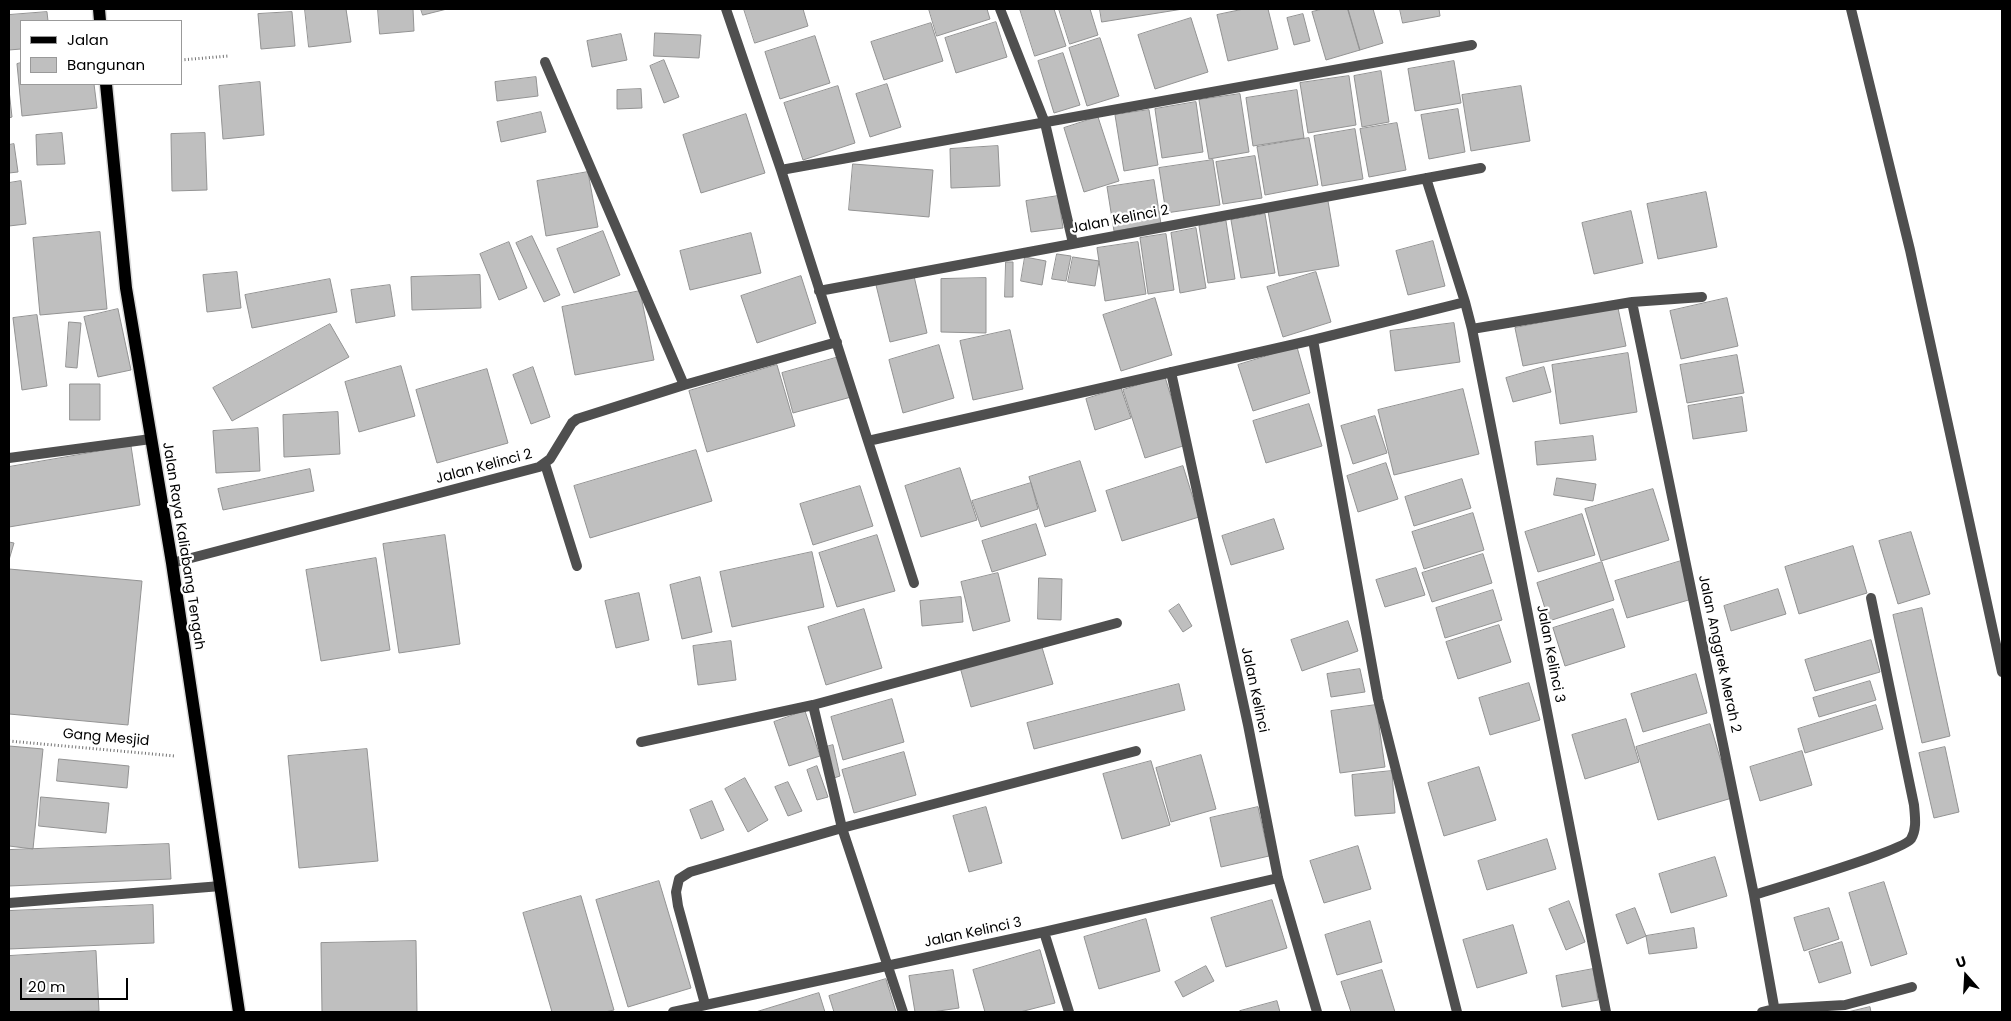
<!DOCTYPE html>
<html>
<head>
<meta charset="utf-8">
<style>
	body { margin:0 }
	#map { position:relative; width:2011px; height:1021px; overflow:hidden; background:#fff; font-family:Poppins,sans-serif }
	canvas { display:block }
	.frame { position:absolute; inset:0; border:10px solid #000; pointer-events:none }
	.legend { position:absolute; left:20px; top:20px; width:162px; height:65px; box-sizing:border-box; background:#fff; border:1px solid #999; margin:0; padding:6px 9px; list-style:none; font-size:15px; color:#000 }
	.legend li { display:flex; align-items:center; gap:10px; height:25px }
	.legend b { width:25px; border:1px solid #999 }
	.north { position:absolute; left:1941px; top:951px; width:50px; height:50px; -webkit-text-stroke:4px #fff; paint-order:stroke; rotate:341deg; font-size:14px; font-weight:700; line-height:20px; text-align:center; color:#000 }
	.north::after { content:''; display:block; margin:auto; width:18px; height:22px; background:#000; clip-path:polygon(50% 0,100% 100%,50% 72%,0 100%) }
	.scale { position:absolute; left:20px; top:978px; width:108px; height:22px; box-sizing:border-box; border:2px solid #000; border-top:0; padding-left:6px; font-size:15px; line-height:18px; white-space:nowrap; color:#000; -webkit-text-stroke:4px #fff; paint-order:stroke }
</style>
</head>
<body>
<div id="map">
<canvas width="2011" height="1021"></canvas>
<div class="frame"></div>
<ul class="legend">
<li><b style="height:6px;background:#000"></b>Jalan</li>
<li><b style="height:14px;background:#bfbfbf"></b>Bangunan</li>
</ul>
<div class="north">U</div>
<div class="scale">20 m</div>
</div>
<script>
const g = document.querySelector('canvas').getContext('2d');
g.lineJoin = 'round';
function paint(path, color) { g.fillStyle = color; g.fill(path, 'evenodd'); }
function trace(path, color, width, dash) { g.strokeStyle = color; g.lineWidth = width; g.lineCap = dash ? 'butt' : 'round'; g.setLineDash(dash || []); g.stroke(path); }
function write(font, color, halo, rows, align = 'center') {
  g.font = font + ' Poppins,sans-serif'; g.lineWidth = 4.5; g.setLineDash([]); g.textBaseline = 'middle'; g.strokeStyle = halo; g.fillStyle = color; for (const [text, x, y, turn = 0] of rows) {
    g.save(); g.translate(x, y); g.rotate((+turn || 0) * Math.PI / 180); g.textAlign = isNaN(turn) ? turn : align; if (halo) g.strokeText(text, 0, 0); g.fillText(text, 0, 0); g.restore();
  }
}
const building = new Path2D(`
	M305,9H346L351,42L309,47Z
	M378,9H413L414,31L380,34Z
	M421,9H447L423,15Z
	M744,9H803L808,26L755,43Z
	M929,9H987L990,19L937,36Z
	M1020,9H1054L1066,46L1035,56Z
	M1059,9H1090L1098,35L1070,44Z
	M1100,9H1183L1102,22Z
	M1244,9H1268L1278,49L1228,61L1217,15Z
	M1323,9H1348L1360,50L1326,60L1312,12Z
	M1348,9H1373L1383,43L1360,50Z
	M1400,9H1439L1440,16L1403,23Z
	M47,12L48,21H21V49L9,50V15Z
	M292,12L295,46L261,49L258,14Z
	M1303,14L1310,41L1294,45L1287,18Z
	M1191,18L1208,72L1155,89L1138,35Z
	M996,22L1007,57L956,73L945,38Z
	M931,23L943,61L884,80L871,42Z
	M655,33L701,35L699,58L654,56Z
	M621,34L627,60L592,67L587,41Z
	M815,36L830,83L780,99L765,52Z
	M1100,38L1119,96L1087,106L1069,48Z
	M1063,53L1080,105L1054,113L1038,61Z
	M664,60L679,97L664,103L650,66Z
	M1454,61L1461,103L1415,111L1408,69Z
	M21,63V84H94L97,108L22,116L17,64Z
	M1381,71L1389,122L1362,127L1354,76Z
	M1349,76L1356,125L1308,133L1300,83Z
	M536,77L538,96L497,101L495,82Z
	M260,82L264,135L223,139L219,86Z
	M887,84L901,127L870,137L856,94Z
	M838,86L855,143L803,160L784,103Z
	M1521,86L1530,141L1471,151L1462,95Z
	M641,89L642,108L617,109V90Z
	M9,90L12,117L9,118Z
	M1297,90L1304,138L1253,146L1246,98Z
	M1240,94L1249,152L1209,159L1199,100Z
	M1196,102L1203,152L1162,158L1155,109Z
	M1458,109L1465,152L1429,159L1421,115Z
	M1149,110L1158,165L1124,171L1115,115Z
	M541,112L546,132L501,142L497,122Z
	M746,114L765,173L701,193L683,135Z
	M1098,117L1119,181L1084,192L1064,128Z
	M1397,123L1406,170L1369,177L1360,129Z
	M1355,129L1363,179L1322,186L1314,136Z
	M62,133L65,164L37,165L36,135Z
	M205,133L207,190L172,191L171,134Z
	M1309,138L1318,185L1265,195L1257,147Z
	M14,144L18,172L9,173V145Z
	M998,146L1000,186L951,188L950,149Z
	M1255,156L1262,198L1223,204L1216,162Z
	M1213,160L1220,205L1166,213L1159,168Z
	M853,164L933,170L929,217L849,210Z
	M588,172L598,227L546,236L537,181Z
	M1154,180L1161,224L1114,231L1107,187Z
	M21,181L26,224L9,226V183Z
	M1706,192L1717,247L1658,259L1647,204Z
	M1058,196L1063,228L1031,232L1026,201Z
	M1328,201L1339,266L1279,276L1268,211Z
	M1631,211L1643,263L1594,274L1582,223Z
	M1265,214L1275,273L1241,278L1231,220Z
	M1226,221L1235,279L1208,283L1199,226Z
	M1196,228L1206,288L1180,293L1171,233Z
	M603,231L620,275L574,293L557,249Z
	M100,232L107,309L40,315L33,238Z
	M751,233L761,273L690,290L680,251Z
	M1166,234L1174,290L1148,294L1140,238Z
	M532,236L560,295L544,302L516,243Z
	M1433,241L1445,286L1408,295L1396,251Z
	M509,242L527,288L499,300L480,254Z
	M1138,242L1146,294L1105,301L1097,248Z
	M1057,254L1071,256L1066,281L1052,279Z
	M1025,257L1046,261L1042,285L1021,281Z
	M1073,257L1099,261L1095,286L1068,282Z
	M1006,262H1013V297H1005Z
	M237,272L241,308L207,312L203,275Z
	M1316,272L1331,322L1283,337L1267,287Z
	M480,275L481,308L412,310L411,277Z
	M801,276L816,323L757,343L741,296Z
	M914,276L927,333L890,342L876,285Z
	M986,278V333L941,332V279Z
	M330,279L337,312L252,328L245,295Z
	M390,285L395,316L356,323L351,290Z
	M640,291L654,360L575,375L562,307Z
	M1155,298L1172,355L1121,371L1103,315Z
	M1727,298L1738,346L1681,359L1670,311Z
	M1618,308L1626,346L1523,366L1515,328Z
	M118,309L131,370L98,377L84,317Z
	M37,315L47,386L22,390L13,318Z
	M69,322L81,323L77,368L66,367Z
	M1454,323L1460,362L1395,371L1390,331Z
	M330,324L349,357L232,421L213,388Z
	M1010,330L1023,389L973,400L960,341Z
	M939,345L954,398L903,413L889,360Z
	M1297,347L1310,393L1253,411L1238,365Z
	M1628,353L1637,412L1560,424L1552,365Z
	M1737,355L1744,393L1687,403L1680,365Z
	M839,357L851,397L793,413L782,373Z
	M777,365L795,426L707,452L689,391Z
	M401,366L415,416L359,432L345,382Z
	M533,367L550,417L531,424L513,375Z
	M1544,367L1551,392L1513,402L1506,378Z
	M487,369L508,443L437,463L416,390Z
	M1165,377L1186,445L1145,458L1123,390Z
	M70,384H100V420H70Z
	M1121,388L1131,418L1095,430L1086,399Z
	M1463,389L1479,454L1394,475L1378,410Z
	M1742,397L1747,431L1693,439L1688,406Z
	M1309,404L1322,446L1266,463L1253,421Z
	M338,412L340,454L284,457L283,415Z
	M1375,416L1387,453L1353,464L1341,426Z
	M258,428L260,471L216,473L213,431Z
	M1593,436L1596,460L1537,465L1535,442Z
	M131,446L140,505L9,527V467Z
	M696,450L712,501L590,538L574,486Z
	M1080,461L1096,511L1045,527L1029,477Z
	M1386,463L1398,499L1358,512L1347,476Z
	M1183,466L1199,517L1122,541L1106,491Z
	M960,468L977,520L921,537L905,486Z
	M310,469L314,491L223,510L218,489Z
	M1557,478L1596,484L1593,501L1554,495Z
	M1462,479L1471,508L1414,526L1405,497Z
	M1031,483L1038,509L981,527L972,501Z
	M860,486L873,526L813,545L800,504Z
	M1653,489L1669,540L1601,561L1585,509Z
	M1473,513L1484,550L1424,569L1412,532Z
	M1582,514L1595,555L1538,572L1525,532Z
	M1274,519L1284,549L1231,565L1222,536Z
	M1036,524L1046,555L992,572L982,541Z
	M1911,532L1930,594L1898,604L1879,541Z
	M445,535L460,644L399,653L383,544Z
	M877,535L895,591L837,607L819,553Z
	M9,542L14,543L9,560Z
	M1853,546L1867,593L1799,614L1785,567Z
	M812,552L824,607L732,627L720,572Z
	M1483,554L1492,583L1432,602L1422,573Z
	M376,558L390,650L321,661L306,570Z
	M1681,561L1692,599L1627,618L1615,581Z
	M1602,562L1614,600L1549,621L1537,583Z
	M1416,568L1425,595L1385,607L1376,580Z
	M9,569L142,581L128,725L9,714Z
	M998,573L1010,621L973,631L961,582Z
	M700,577L712,632L682,639L670,585Z
	M1039,578L1062,579L1061,620L1038,619Z
	M1778,589L1786,614L1731,631L1724,606Z
	M1493,590L1502,620L1445,638L1436,608Z
	M639,593L649,640L616,648L605,601Z
	M961,597L963,622L922,626L920,601Z
	M1179,604L1192,626L1183,632L1169,611Z
	M1922,608L1950,736L1922,743L1893,615Z
	M864,609L882,668L826,685L808,627Z
	M1613,609L1625,647L1565,666L1553,628Z
	M1348,621L1358,651L1302,671L1291,640Z
	M1499,625L1511,662L1458,679L1446,642Z
	M1871,640L1880,672L1815,691L1805,660Z
	M731,641L736,680L698,685L693,646Z
	M1041,644L1053,684L971,707L960,667Z
	M1360,669L1365,692L1331,697L1327,674Z
	M1696,674L1707,713L1643,732L1631,694Z
	M1870,681L1876,700L1819,717L1813,698Z
	M1529,683L1540,720L1490,735L1479,698Z
	M1179,684L1185,710L1034,749L1027,723Z
	M892,699L904,742L843,760L831,717Z
	M1376,705L1385,767L1340,773L1331,711Z
	M1876,705L1883,729L1805,753L1798,729Z
	M805,711L820,756L789,766L774,722Z
	M1626,719L1639,762L1585,779L1572,735Z
	M1710,724L1732,798L1658,820L1636,747Z
	M833,745L840,776L834,778L826,747Z
	M9,746L43,749L33,849L9,846Z
	M1945,747L1959,812L1934,818L1919,753Z
	M367,749L378,861L299,868L288,756Z
	M1802,751L1812,785L1760,801L1750,767Z
	M904,752L916,795L854,813L842,770Z
	M1201,755L1216,809L1171,822L1156,768Z
	M59,759L129,766L127,788L57,781Z
	M1151,761L1170,825L1122,839L1103,774Z
	M817,766L828,797L817,800L807,770Z
	M1479,767L1496,820L1444,836L1428,783Z
	M1392,771L1395,813L1355,816L1352,775Z
	M745,778L768,820L748,832L725,789Z
	M788,782L802,811L788,816L775,787Z
	M41,797L109,803L106,833L39,826Z
	M712,801L724,830L701,839L690,810Z
	M986,807L1002,863L969,872L953,816Z
	M1258,807L1269,856L1221,867L1210,818Z
	M1547,839L1556,869L1487,890L1478,861Z
	M169,844L171,879L9,886V850Z
	M1358,846L1371,889L1324,903L1310,861Z
	M1715,857L1727,896L1671,913L1659,874Z
	M659,881L691,988L628,1007L596,900Z
	M1884,882L1907,954L1871,966L1849,893Z
	M581,896L614,1010L605,1012H552L523,913Z
	M1272,900L1287,948L1226,967L1211,918Z
	M1569,901L1585,942L1566,950L1549,909Z
	M153,905L154,943L9,949V911Z
	M1635,908L1646,936L1627,944L1616,915Z
	M1829,908L1839,939L1804,951L1794,918Z
	M1146,919L1160,971L1099,989L1084,937Z
	M1370,921L1382,962L1337,975L1325,935Z
	M1513,925L1527,973L1477,988L1463,940Z
	M1694,928L1697,948L1649,954L1646,936Z
	M416,941L417,1012H322L321,943Z
	M1842,942L1851,973L1819,983L1809,952Z
	M1040,950L1055,1003L1020,1012H985L973,970Z
	M96,951L99,1011L9,1012V956Z
	M1206,966L1214,981L1183,997L1175,982Z
	M1593,969L1598,1000L1562,1007L1556,976Z
	M953,970L959,1008L932,1012H915L909,976Z
	M1382,970L1395,1012H1351L1341,982Z
	M886,979L896,1012H834L829,996Z
	M819,993L825,1012H756Z
	M1277,1001L1280,1012H1241L1240,1011Z
	M1870,1007L1871,1012H1848Z`);
const path = new Path2D(`
	M181,60L228,56
	M9,741L175,756`);
const service = new Path2D(`
	M1851,9L1910,250L2002,672`);
const minor = new Path2D(`
	M726,9L781,170L868,441L1313,340L1465,302
	M1000,9L1045,123L1073,243
	M545,62L684,385
	M781,170L1472,45
	M1426,178L1465,302L1472,329L1606,1012
	M819,291L1481,168
	M1632,302L1754,895L1775,1012
	M1472,329L1632,302L1702,297
	M1313,340L1378,699L1457,1012
	M1171,372L1248,725L1278,878L1317,1012
	M868,441L914,583
	M9,458L151,439
	M545,464L577,566
	M172,563L539,467L550,459L572,423L577,419L684,385L837,342
	M813,705L842,828L903,1012
	M641,742L813,705L1117,623
	M1754,895C1776,888 1903,851 1911,839C1917,829 1915,817 1914,805L1871,598
	M9,903L221,886
	M1044,932L1069,1012
	M705,1004L678,906L676,892L679,879L690,872L842,828L1136,751
	M673,1012L1044,932L1278,878
	M1762,1012L1774,1009L1845,1005L1912,987`);
const primary = new Path2D(`
	M99,9L100,21
	M106,84L126,288L172,563L239,1012`);
const streetNames = [
	["Jalan Kelinci 2",1120,220,-11],
	["Jalan Kelinci 2",484,467,-15],
	["Jalan Raya Kaliabang Tengah",183,546,81],
	["Jalan Kelinci 3",1550,654,79],
	["Jalan Anggrek Merah 2",1719,654,78],
	["Jalan Kelinci",1254,690,78],
	["Gang Mesjid",106,738,5],
	["Jalan Kelinci 3",973,933,-12]
];
paint(building, '#bfbfbf');
trace(building, '#939393', 1);
trace(primary, '#dbdbdb', 15);
trace(path, '#717171', 3, [1, 2.5]);
trace(service, '#4f4f4f', 10);
trace(minor, '#4f4f4f', 10);
trace(primary, '#000', 12);
write('14px', '#000', '#fff', streetNames);
</script>
</body>
</html>
